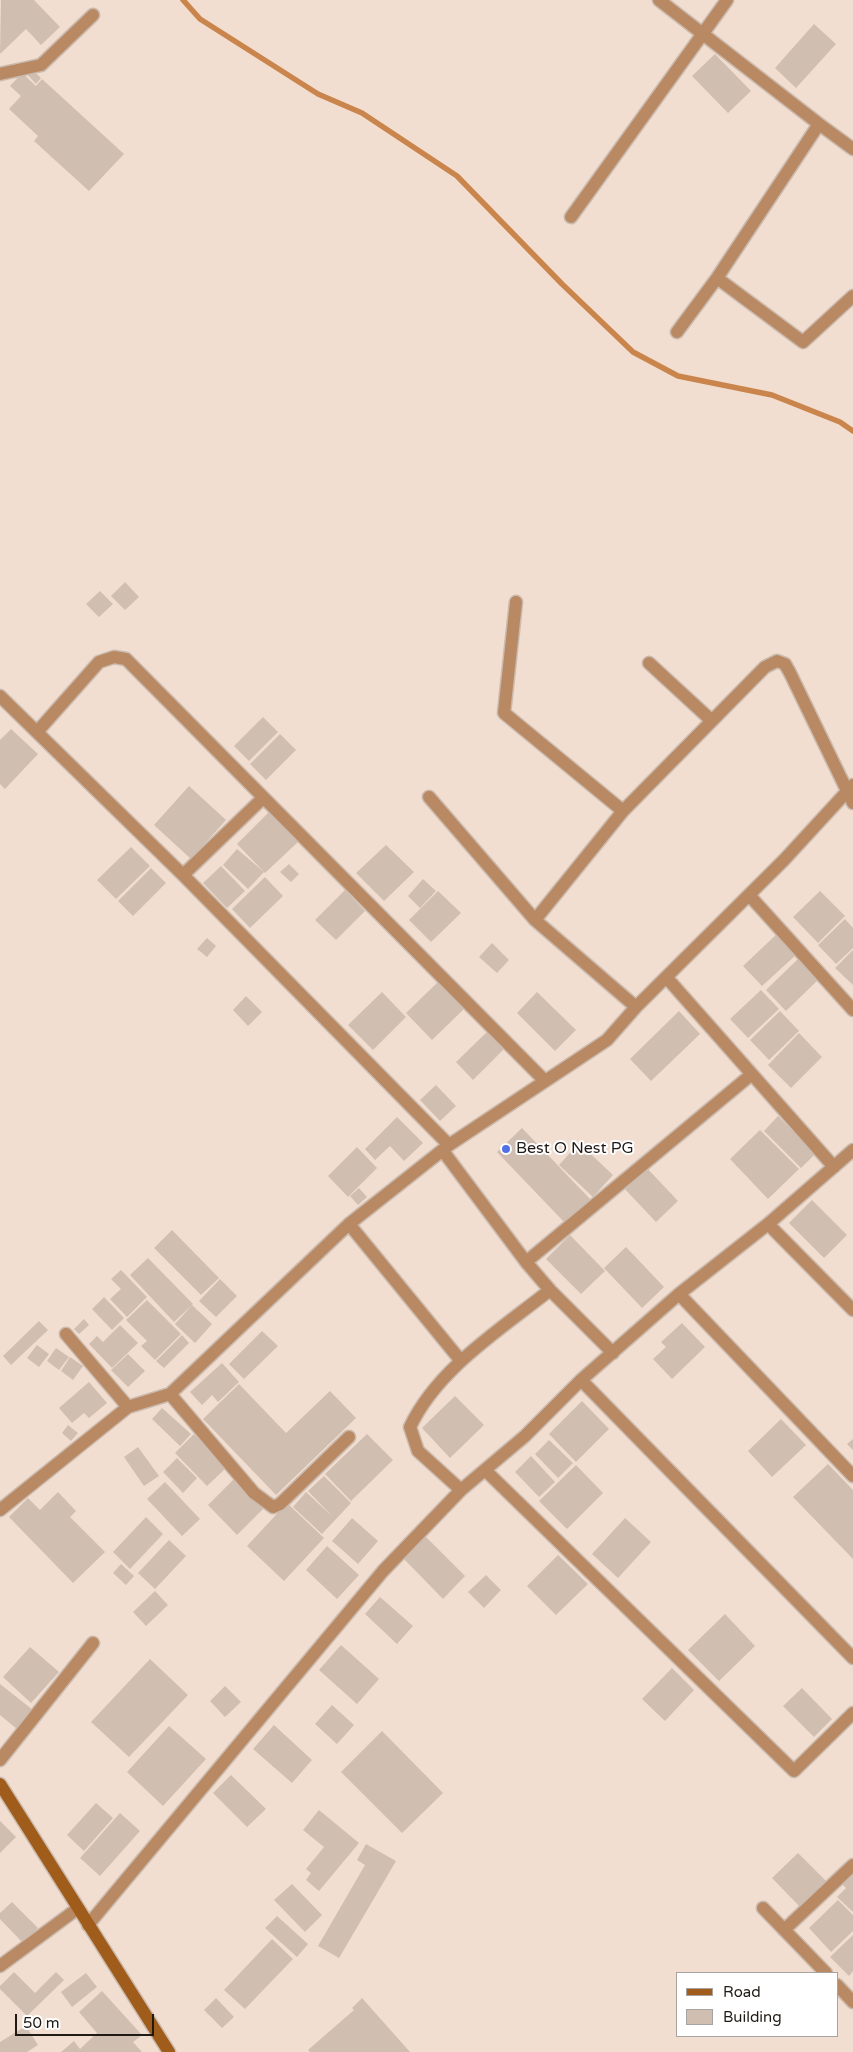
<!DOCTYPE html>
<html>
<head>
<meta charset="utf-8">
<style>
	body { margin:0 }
	#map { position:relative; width:853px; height:2052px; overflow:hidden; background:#f1ded1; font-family:"Varela Round",sans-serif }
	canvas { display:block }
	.legend { position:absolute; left:676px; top:1972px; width:162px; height:65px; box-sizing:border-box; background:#fff; border:1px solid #a6a3a1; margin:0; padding:6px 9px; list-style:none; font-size:15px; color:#201a15 }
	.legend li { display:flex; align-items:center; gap:10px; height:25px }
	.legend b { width:25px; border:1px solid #a6a3a1 }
	.scale { position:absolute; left:15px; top:2014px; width:139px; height:22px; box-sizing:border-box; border:2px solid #201a15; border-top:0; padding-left:6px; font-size:15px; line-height:18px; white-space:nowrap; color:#201a15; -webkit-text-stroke:4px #fff; paint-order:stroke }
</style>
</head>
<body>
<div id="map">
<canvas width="853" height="2052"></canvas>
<ul class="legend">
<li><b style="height:6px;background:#a05c1a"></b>Road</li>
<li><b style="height:14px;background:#d0beb1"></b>Building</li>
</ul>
<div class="scale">50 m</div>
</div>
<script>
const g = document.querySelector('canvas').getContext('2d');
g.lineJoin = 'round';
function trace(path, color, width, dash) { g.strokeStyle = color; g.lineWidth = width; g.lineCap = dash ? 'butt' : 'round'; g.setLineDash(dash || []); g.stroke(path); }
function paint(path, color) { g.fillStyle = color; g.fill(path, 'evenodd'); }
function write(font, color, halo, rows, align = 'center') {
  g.font = font + ' "Varela Round",sans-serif'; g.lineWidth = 4; g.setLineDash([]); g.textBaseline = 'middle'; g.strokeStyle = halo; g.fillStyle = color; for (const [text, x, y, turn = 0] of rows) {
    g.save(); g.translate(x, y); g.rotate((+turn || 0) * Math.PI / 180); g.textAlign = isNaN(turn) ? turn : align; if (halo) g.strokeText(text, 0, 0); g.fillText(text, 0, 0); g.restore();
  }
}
const stream = new Path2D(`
	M183,0L200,19L318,94L362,113L457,176L562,284L633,352L678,376L772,395L840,422L853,431`);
const building = new Path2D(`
	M1,0H34L60,27L41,45L26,29L0,54Z
	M814,24L836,44L796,88L775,68Z
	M715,54L751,91L728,113L692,76Z
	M32,69L41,78L36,84L27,74Z
	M22,73L36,86L42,79L124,154L89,191L34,141L38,136L9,109L21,96L10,86Z
	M125,582L139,597L125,610L111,596Z
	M100,591L113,604L99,617L86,604Z
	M263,717L278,732L249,761L234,746Z
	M11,729L38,754L5,789L0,784V740Z
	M280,734L296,750L266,780L250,764Z
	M189,786L226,820L191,859L154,825Z
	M270,811L299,841L265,873L237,844Z
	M386,845L414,872L384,901L356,873Z
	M131,847L150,866L116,899L97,880Z
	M237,849L264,872L248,889L223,865Z
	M289,864L299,874L291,882L280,872Z
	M221,866L245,891L227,908L203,883Z
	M151,868L166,883L133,916L118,901Z
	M265,877L283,896L250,928L232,909Z
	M423,879L436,891L420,908L408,896Z
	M345,890L365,911L336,940L315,920Z
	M438,891L461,913L431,942L409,920Z
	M820,891L845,916L818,943L793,917Z
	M845,919L853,928V948L836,964L818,945Z
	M778,933L797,954L762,986L743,966Z
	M207,938L216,946L207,957L197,949Z
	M492,943L509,960L497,973L479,957Z
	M853,950V985L835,968Z
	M800,957L820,978L786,1011L766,990Z
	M439,981L465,1008L432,1040L406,1013Z
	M761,990L779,1009L748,1038L730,1019Z
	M382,992L406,1017L373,1050L348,1025Z
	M537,992L576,1030L555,1051L517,1013Z
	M246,996L262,1012L248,1026L233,1010Z
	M679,1011L700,1034L651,1081L630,1059Z
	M780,1011L799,1031L769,1060L750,1040Z
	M488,1031L505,1048L473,1080L456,1062Z
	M799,1033L822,1057L791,1088L768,1065Z
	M436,1085L456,1106L440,1121L420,1100Z
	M778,1116L815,1154L801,1168L764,1131Z
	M397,1117L423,1143L404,1161L390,1146L375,1160L365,1149Z
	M522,1128L590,1199L565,1223L497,1152Z
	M760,1130L799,1169L768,1199L730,1159Z
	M579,1143L613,1175L593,1197L559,1165Z
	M357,1147L377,1168L348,1197L328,1176Z
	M644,1165L678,1201L656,1222L622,1186Z
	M359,1188L367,1197L358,1205L350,1196Z
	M812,1200L847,1235L824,1258L789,1223Z
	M172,1230L219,1278L201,1295L154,1248Z
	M570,1235L605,1271L581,1294L546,1259Z
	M626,1247L664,1287L642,1308L604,1268Z
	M148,1258L193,1304L174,1322L130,1275Z
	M121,1270L147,1297L127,1317L110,1299L121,1289L111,1279Z
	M220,1279L237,1296L216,1317L199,1301Z
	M104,1297L124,1318L112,1330L92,1309Z
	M147,1300L181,1334L155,1360L141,1346L147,1341L126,1320Z
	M192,1305L212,1324L195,1343L175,1324Z
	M84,1319L89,1325L79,1334L74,1329Z
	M39,1321L48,1330L11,1365L3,1356Z
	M682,1323L705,1347L672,1379L653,1359L666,1347L661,1342Z
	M120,1325L138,1343L112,1368L89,1344L97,1336L103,1342Z
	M262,1331L278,1346L244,1379L229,1364Z
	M182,1335L189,1343L164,1368L156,1361Z
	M37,1345L49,1354L39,1367L27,1358Z
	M56,1348L69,1357L59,1370L47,1361Z
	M128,1354L145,1371L128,1387L111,1370Z
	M70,1357L83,1366L73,1380L61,1371Z
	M222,1363L239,1382L218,1402L212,1395L202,1405L190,1392Z
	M89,1382L107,1403L89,1418L84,1413L72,1423L59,1408Z
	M239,1384L286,1433L330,1391L356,1418L276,1495L203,1419Z
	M455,1396L484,1425L450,1458L422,1428Z
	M582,1401L609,1429L576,1462L549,1434Z
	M162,1408L191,1434L180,1446L152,1419Z
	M781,1419L806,1445L772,1477L748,1451Z
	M68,1425L78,1433L71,1441L62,1433Z
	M194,1434L226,1468L207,1486L175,1453Z
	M367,1434L393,1460L351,1501L325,1474Z
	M853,1439V1450L847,1444Z
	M549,1440L573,1463L558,1478L535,1454Z
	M138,1447L159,1476L144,1486L124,1457Z
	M531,1456L555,1482L539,1497L515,1472Z
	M177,1458L197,1478L183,1493L163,1472Z
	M828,1464L853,1490V1559L793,1497Z
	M576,1465L603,1493L567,1529L539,1501Z
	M324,1476L351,1503L322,1534L293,1507L306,1492L333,1517L308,1491Z
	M234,1479L263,1509L237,1535L208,1505Z
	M165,1482L200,1519L182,1536L147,1499Z
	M58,1492L76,1511L70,1517L105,1552L73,1583L9,1517L28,1498L40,1510Z
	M287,1503L324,1538L284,1581L247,1546Z
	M146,1517L163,1534L130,1569L113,1552Z
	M352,1518L378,1541L358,1564L332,1541Z
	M625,1518L651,1542L618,1578L592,1554Z
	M424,1535L465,1576L443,1599L402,1557Z
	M169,1540L186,1556L155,1589L138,1573Z
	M327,1546L359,1575L337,1599L306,1570Z
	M558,1555L588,1584L556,1615L527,1586Z
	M121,1564L134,1576L126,1585L113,1573Z
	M486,1575L501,1590L484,1608L468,1592Z
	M155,1591L168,1605L146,1626L133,1612Z
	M380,1597L413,1626L397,1644L365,1614Z
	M725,1614L755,1646L719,1681L688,1650Z
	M341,1645L379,1679L357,1704L319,1670Z
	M30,1647L59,1672L31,1703L3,1677Z
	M150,1659L188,1695L129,1757L91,1722Z
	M672,1668L694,1690L665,1721L642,1699Z
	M0,1684L33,1710L17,1729L0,1715Z
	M225,1686L241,1702L225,1717L210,1701Z
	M802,1688L832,1719L814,1737L783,1706Z
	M332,1705L354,1725L337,1744L315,1724Z
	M274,1725L312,1760L292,1783L253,1749Z
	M169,1726L206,1759L163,1806L127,1772Z
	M382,1731L443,1793L402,1833L341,1772Z
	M231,1775L266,1809L247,1827L213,1793Z
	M96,1803L113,1818L84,1851L67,1835Z
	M319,1810L359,1843L319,1891L306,1880L311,1873L306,1869L324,1847L303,1830Z
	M120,1813L140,1831L100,1876L80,1858Z
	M0,1821L16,1837L0,1853Z
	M366,1844L396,1861L339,1958L318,1946L365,1865L357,1860Z
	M798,1853L827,1882L801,1908L772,1878Z
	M853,1870V1912L837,1897L846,1888L840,1882Z
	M292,1884L322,1915L305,1932L274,1900Z
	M838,1900L853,1915V1931L831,1952L809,1928Z
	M12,1902L38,1928L23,1943L0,1919V1913Z
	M277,1916L308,1944L297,1957L265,1928Z
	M853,1935V1971L849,1976L830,1957Z
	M272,1939L293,1959L245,2009L224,1990Z
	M14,1972L35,1993L56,1972L64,1980L27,2016L0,1989V1986Z
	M86,1973L97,1987L72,2007L61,1992Z
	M102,1991L142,2035L133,2042L142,2052H61L74,2041L80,2049L97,2033L79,2012Z
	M216,1998L234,2017L222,2028L204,2010Z
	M362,1998L410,2052H310L308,2050L354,2010L352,2008Z
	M26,2026L38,2045L27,2052H0V2042Z`);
const minor = new Path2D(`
	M659,0L819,124L717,278L677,332
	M0,74L41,65L93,15
	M819,124L853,149
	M571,217L727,0
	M717,278L803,342L853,296
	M516,602L504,713L623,811
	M649,663L712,721
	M0,696L183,875L449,1145
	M37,732L99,662L114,657L126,659L545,1081
	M429,797L535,920L636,1007
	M183,875L263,798
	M749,895L853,1010
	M535,920L623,811L765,667L777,661L785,664L790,673L853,803
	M667,978L834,1167
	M443,1151L526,1262L550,1290L613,1353
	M349,1224L461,1361
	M768,1224L853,1310
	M526,1262L752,1074
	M679,1294L768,1224L853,1150
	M66,1334L128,1407
	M581,1380L853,1658
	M170,1394L254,1493L273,1507L280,1504L349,1437
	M485,1470L794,1771L853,1713
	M461,1490L418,1451L410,1427C437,1369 501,1329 550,1290
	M0,1510L128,1407L170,1394L349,1224L449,1145L607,1040L636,1007L784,860L853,785
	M0,1760L93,1643
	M763,1908L826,1973
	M88,1925L383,1571L461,1490L525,1436L581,1380L679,1294L853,1476
	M784,1930L853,1865
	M0,1966L77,1909
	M837,1985L853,2002`);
const secondary = new Path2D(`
	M0,1784L169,2052`);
const markers = [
	[506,1149,5,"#5170e5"]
];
const poiNames = [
	["Best O Nest PG",516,1149]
];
trace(stream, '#ca854c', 5.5);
paint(building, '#d0beb1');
trace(minor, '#cbbbaf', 15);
trace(secondary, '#cbbbaf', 15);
trace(minor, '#b98964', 12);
trace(secondary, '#a05c1a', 12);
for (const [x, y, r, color] of markers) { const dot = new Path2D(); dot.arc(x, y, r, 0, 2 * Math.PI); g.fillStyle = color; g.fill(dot); trace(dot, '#fff', 2); }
write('16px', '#201a15', '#fff', poiNames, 'left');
</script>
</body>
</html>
